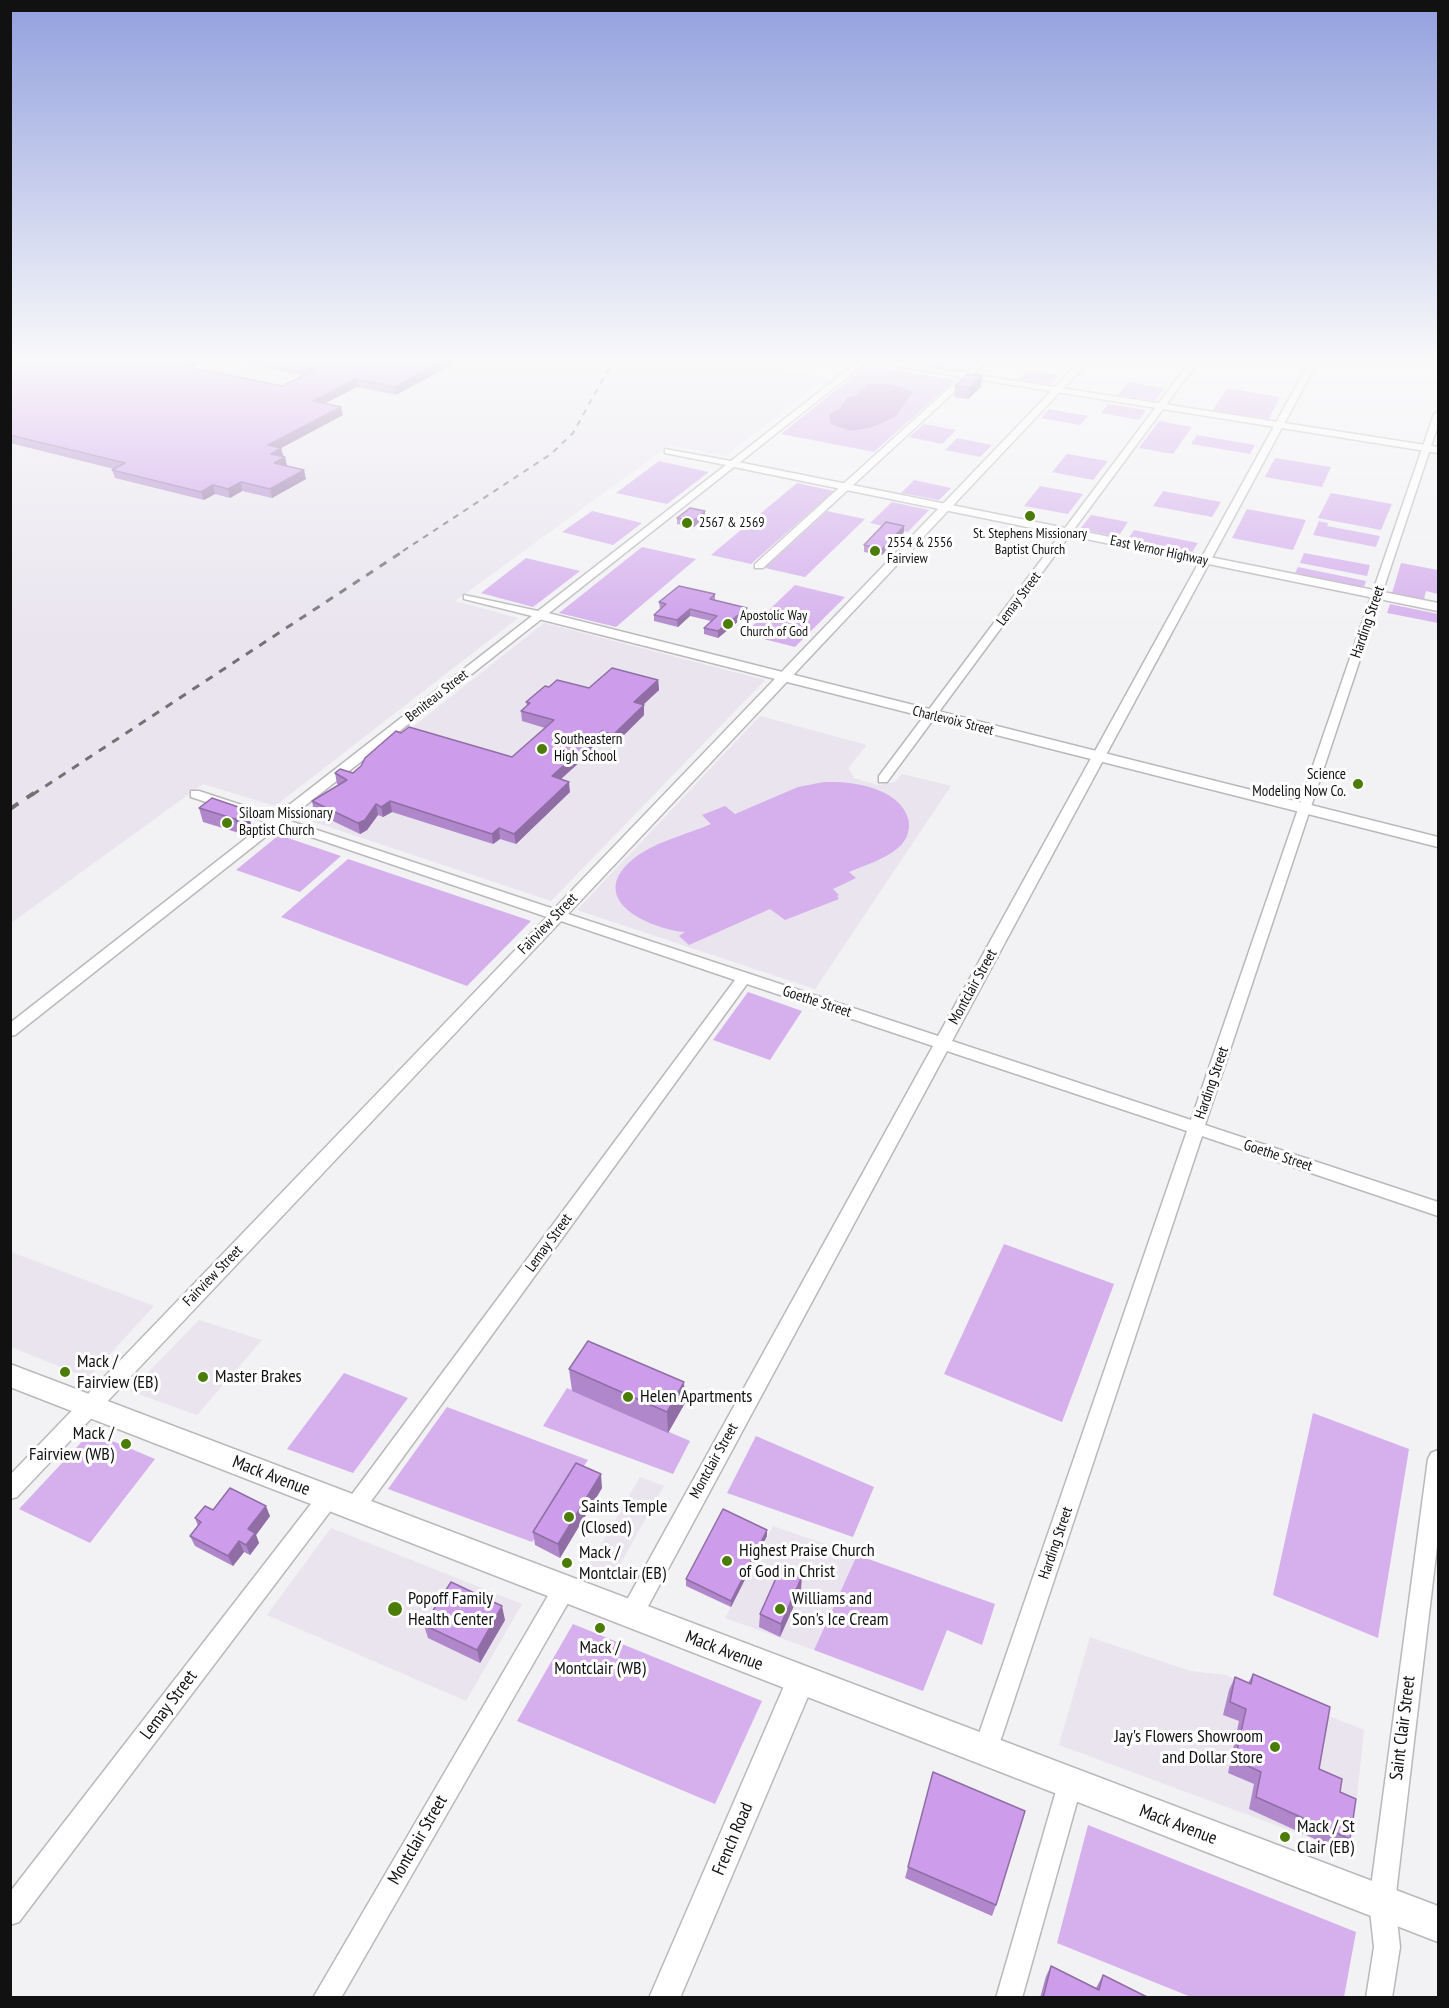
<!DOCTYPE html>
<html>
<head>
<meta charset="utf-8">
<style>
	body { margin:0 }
	#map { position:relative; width:1449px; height:2008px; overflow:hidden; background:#f2f1f4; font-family:"PT Sans Narrow",sans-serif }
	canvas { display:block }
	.frame { position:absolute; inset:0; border:12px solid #111112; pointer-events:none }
</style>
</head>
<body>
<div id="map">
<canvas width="1449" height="2008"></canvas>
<div class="frame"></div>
</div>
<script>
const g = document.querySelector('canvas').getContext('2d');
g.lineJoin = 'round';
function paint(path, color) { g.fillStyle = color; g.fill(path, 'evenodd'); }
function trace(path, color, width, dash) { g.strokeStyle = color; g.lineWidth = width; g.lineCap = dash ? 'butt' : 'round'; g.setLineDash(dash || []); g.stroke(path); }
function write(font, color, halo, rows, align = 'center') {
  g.font = font + ' "PT Sans Narrow",sans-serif'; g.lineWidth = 6; g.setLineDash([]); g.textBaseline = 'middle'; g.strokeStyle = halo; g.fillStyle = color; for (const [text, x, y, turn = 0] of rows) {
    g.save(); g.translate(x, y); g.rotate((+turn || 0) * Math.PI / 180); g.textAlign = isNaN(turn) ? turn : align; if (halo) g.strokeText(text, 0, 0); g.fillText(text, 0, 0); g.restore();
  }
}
const built = new Path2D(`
	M11,359H722L745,364L751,359H795L782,370L826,378L726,456L670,445L455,601L518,618L275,806L203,784L11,923Z
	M544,623L765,680L551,901L299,817Z
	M760,716L867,745L848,768L854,778L878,785L895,782L902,774L951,786L815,989L577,910Z
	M11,1252L154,1306L88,1378L11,1347Z
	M199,1320L262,1340L197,1415L130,1391Z
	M640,1477L664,1486L614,1575L589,1565Z
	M773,1526L857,1555L814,1650L725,1618Z
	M331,1528L522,1604L466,1701L267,1615Z
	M1090,1637L1190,1671L1226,1675L1364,1730L1351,1853L1059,1745Z`);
const green = new Path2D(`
	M939,359H976L962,372L930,367Z
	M871,366L955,380L874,452L781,434L865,367Z
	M1028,370L1059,375L1049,385L1017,380Z
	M1128,382L1165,388L1155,401L1118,395Z
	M1227,388L1280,397L1269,419L1212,411Z
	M1108,404L1146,410L1139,420L1101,413Z
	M1049,409L1088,416L1080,425L1041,418Z
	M1159,421L1192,427L1173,454L1139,448Z
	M924,424L956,430L942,444L909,437Z
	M1197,435L1255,445L1250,454L1191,444Z
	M957,438L992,445L980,457L945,450Z
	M1067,454L1108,461L1093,480L1052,472Z
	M1275,458L1331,467L1322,487L1265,477Z
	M659,461L709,472L667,504L616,493Z
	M914,480L951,488L939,500L901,493Z
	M797,483L834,491L751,564L711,555Z
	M1040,486L1083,494L1068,514L1024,506Z
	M1163,491L1221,502L1212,517L1153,506Z
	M1331,493L1392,504L1381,530L1318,518Z
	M892,502L929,510L908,532L870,523Z
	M1247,509L1306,520L1293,550L1232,538Z
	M592,511L642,523L613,545L562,532Z
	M827,511L865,519L805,577L765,568Z
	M1091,515L1128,522L1118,537L1080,529Z
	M1319,521L1328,523L1327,526L1380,536L1376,547L1313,535Z
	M1134,530L1198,543L1192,552L1128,539Z
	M642,547L696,559L616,627L559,613Z
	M1304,553L1370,565L1367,576L1300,563Z
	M526,558L580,571L533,607L481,593Z
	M1401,563L1438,570V594L1426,591L1424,599L1392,593Z
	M1298,567L1366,581L1364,587L1295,573Z
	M795,585L845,597L795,647L744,634Z
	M1390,604L1438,614V623L1387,613Z
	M824,782C852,781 898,787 908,818C911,829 907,840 899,847C886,859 865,865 849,872L856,878L833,889L839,895L837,896L839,899L785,920L770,909L689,945L679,936L685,932C650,929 585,900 632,860C653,842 686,835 711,824L702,815L725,806L735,814L798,787Z
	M279,835L341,856L300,892L236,870Z
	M348,859L531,921L467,986L281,917Z
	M748,992L802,1011L770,1060L713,1040Z
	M1004,1244L1114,1284L1062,1422L944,1374Z
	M344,1373L408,1398L353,1473L287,1449Z
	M567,1388L690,1441L673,1474L543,1426Z
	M447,1407L588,1460L532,1542L388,1489Z
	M1313,1413L1409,1449L1378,1638L1273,1595Z
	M91,1432L155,1459L90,1543L19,1509Z
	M756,1436L874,1487L853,1537L727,1493Z
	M857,1555L995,1604L982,1645L947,1630L923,1691L814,1650Z
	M573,1624L762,1701L715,1804L517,1721Z
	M1088,1825L1356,1932L1344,1997H1191L1057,1943Z`);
const water = new Path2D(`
	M869,384H892L913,392L895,417L870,428L850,431L831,424L829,415L840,408L847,398L856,395Z`);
const minor = new Path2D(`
	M723,359H733L725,364L721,362Z
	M861,359L868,361L287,820L554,909L1082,359H1091L568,914L938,1036L1311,359H1319L952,1041L1191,1120L1434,414L1438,412V425L1205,1125L1438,1202V1216L1202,1136L997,1751L993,1759L985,1763L977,1759L973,1751L1187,1131L947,1051L639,1623L631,1626L623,1623L620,1615L623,1607L933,1046L747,984L361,1515L354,1518L347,1515L344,1508L347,1501L735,980L561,921L17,1497L10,1499V1475L547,917L279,826L15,1035L10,1036V1023L267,822L191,797V791H199L275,816L532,616L464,599V595L538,611L726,465L665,453V449L731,461Z
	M981,359H990L763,568H755V564Z
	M1192,359H1200L887,782H879V776Z
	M1438,1450V1538L1395,1902L1400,1947L1392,1998H1366L1374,1947L1369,1902L1428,1459L1431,1453Z
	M328,1489L335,1491L338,1498L335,1505L19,1922L10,1925V1892L321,1491Z
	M564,1579L572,1582L575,1589L572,1596L341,1998H313L556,1582Z
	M1070,1772L1078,1776L1082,1784L1022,1998H996L1058,1784L1062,1776Z`);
const tertiary = new Path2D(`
	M850,359H875L1438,447V453Z
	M733,461L1438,603V611L729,466L728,464Z
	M540,611L1438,837V847L535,618L534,615Z
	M801,1666L811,1670L815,1680L680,1998H649L791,1670Z`);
const secondary = new Path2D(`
	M10,1364L1438,1906V1942L10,1387Z`);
const railFar2 = new Path2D(`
	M403,551L551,454L573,433L614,359`);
const railFar1 = new Path2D(`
	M32,795L405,550`);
const rail = new Path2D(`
	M10,809L34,793`);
const wall = new Path2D(`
	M10,359H211L193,368L282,386L304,376L223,359H462L396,395L357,387L325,403L343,415L281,448L287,466L306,479L272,498L242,491L230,498L215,494L204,500L115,478L112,470L114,469L10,443Z
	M955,386L981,387L968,399L954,397Z
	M705,517L694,527L677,524V518Z
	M904,532L882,555L864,552V545Z
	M715,594V600L747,614L718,638L704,634V628L711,621L690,616L678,627L654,621V615L660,609L659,602Z
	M658,680L659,690L643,705L644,715L614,745L602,742L561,779L570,792L516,844L500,839L493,844L392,812L383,817L378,815L367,830L360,834L314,812L312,801L339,785L337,784L335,773H353L401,733L512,757L545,728L522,721L521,711L527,706L526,702L549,687L589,688Z
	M199,808L247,810L251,824L239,833L203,822Z
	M569,1369L685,1403L668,1433L572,1391Z
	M602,1488L560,1558L535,1545L533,1532Z
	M213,1510L270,1516L256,1535L259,1543L250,1555L244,1552L233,1566L195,1546L190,1536L198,1526L195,1518Z
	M767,1530V1536L731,1607L686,1586V1579Z
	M801,1590L780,1637L759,1627L760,1614Z
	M505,1620L480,1663L428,1638L424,1625Z
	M1253,1674L1319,1769L1340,1792L1350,1839L1341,1851L1249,1809L1254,1784L1228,1773L1239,1721L1223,1715L1229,1690L1235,1677L1248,1683Z
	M908,1867L996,1905L992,1916L905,1878Z
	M1051,1966L1096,1988L1103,1975L1149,1998H1040L1046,1976Z`);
const shadedWall = new Path2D(`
	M192,359H211L181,373L179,365Z
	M446,359H462L396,395L395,387Z
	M982,376L981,387L968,399L970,388Z
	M356,379L357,387L314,409L313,401Z
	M341,407L343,415L270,454L268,445Z
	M281,448L283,457L271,454Z
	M285,457L287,466L274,463Z
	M304,470L306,479L272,498L270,489Z
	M241,482L242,491L230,498L228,489Z
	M213,485L215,494L204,500L201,492Z
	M705,511V517L694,527L693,521Z
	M904,526V532L882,555V549Z
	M747,608V614L718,638V631Z
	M690,609V616L678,627L677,620Z
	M658,680L659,690L634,713V702Z
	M644,705V715L614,745L613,735Z
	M602,731V742L553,786L552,776Z
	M569,782L570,792L516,844L514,834Z
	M390,801L392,812L383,817L381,807Z
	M376,804L378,815L367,830L360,834L358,823Z
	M247,810L251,824L239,833L235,819Z
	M499,828L500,839L493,844L492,834Z
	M684,1382L685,1403L668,1433L667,1412Z
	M601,1474L602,1488L560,1558L558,1544Z
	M266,1506L270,1516L256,1535L259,1543L250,1555L246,1545L248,1529Z
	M767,1530V1536L731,1607V1601Z
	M239,1541L244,1552L233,1566L228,1556Z
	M802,1576L801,1590L780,1637L781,1624Z
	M502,1606L505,1620L480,1663L477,1650Z`);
const building = new Path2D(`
	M10,359H192L179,365L282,386L315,370L260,359H446L395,387L356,379L313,401L341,407L268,445L281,448L271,454L285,457L274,463L304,470L270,489L241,482L228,489L213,485L201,492L112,470L125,463L10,435Z
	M968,374L982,376L970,388L955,386Z
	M690,508L705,511L693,521L677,518Z
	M886,522L904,526L882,549L864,545Z
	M679,586L715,594L710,599L747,608L718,631L704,628L717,616L690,609L677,620L654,615L666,604L659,602Z
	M612,668L658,680L634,702L644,705L613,735L602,731L552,776L569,782L514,834L499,828L492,834L390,801L381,807L376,804L365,820L358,823L312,801L347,780L335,773L340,769L353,773L361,766L365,758L396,731L401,733L409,727L512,757L554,720L521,711L530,703L526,702L545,686L549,687L557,680L589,688Z
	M212,798L247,810L235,819L199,808Z
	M588,1341L684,1382L667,1412L569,1369Z
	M576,1463L601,1474L558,1544L533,1532Z
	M230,1488L266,1506L248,1529L255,1533L246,1545L239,1541L228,1556L190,1536L201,1522L195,1518L205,1506L213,1510Z
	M723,1509L767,1530L731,1601L686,1579Z
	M781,1567L802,1576L781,1624L760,1614Z
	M451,1582L502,1606L477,1650L424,1625Z
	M1253,1674L1330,1707L1319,1769L1342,1779L1340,1792L1356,1799L1350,1839L1256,1797L1261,1772L1235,1760L1246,1709L1230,1702L1235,1677L1251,1684Z
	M933,1772L1025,1811L996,1905L908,1867Z
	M1051,1966L1099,1990L1103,1975L1149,1998H1043Z`);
const markers = [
	[1030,516,6,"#4b7c07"],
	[687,523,6,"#4b7c07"],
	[875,551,6,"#4b7c07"],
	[728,624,6,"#4b7c07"],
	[542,749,6,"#4b7c07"],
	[1358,784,6,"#4b7c07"],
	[227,823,6,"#4b7c07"],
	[65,1372,6,"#4b7c07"],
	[203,1377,6,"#4b7c07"],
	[628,1397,6,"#4b7c07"],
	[126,1444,6,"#4b7c07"],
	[569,1517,6,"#4b7c07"],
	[727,1561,6,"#4b7c07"],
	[567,1563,6,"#4b7c07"],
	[395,1609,8,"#4b7c07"],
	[780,1609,6,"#4b7c07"],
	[600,1628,6,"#4b7c07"],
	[1275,1747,6,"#4b7c07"],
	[1285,1837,6,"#4b7c07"]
];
const farPoinames = [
	["2567 & 2569",699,523],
	["St. Stephens Missionary",1030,534,"center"],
	["Baptist Church",1030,550,"center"],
	["2554 & 2556",887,543],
	["Fairview",887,559],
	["Apostolic Way",740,616],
	["Church of God",740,632]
];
const farStreetnames = [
	["East Vernor Highway",1159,551,12],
	["Lemay Street",1019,599,-53],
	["Beniteau Street",437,696,-38],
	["Charlevoix Street",953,721,14]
];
const streetNames = [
	["Harding Street",1368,622,-71],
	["Fairview Street",548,924,-46],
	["Montclair Street",973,987,-61],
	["Goethe Street",817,1002,18],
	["Harding Street",1212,1083,-71],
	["Goethe Street",1278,1156,18],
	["Lemay Street",549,1243,-54],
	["Fairview Street",213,1276,-46],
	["Montclair Street",714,1461,-61],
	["Harding Street",1056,1543,-71]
];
const poiNames = [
	["Southeastern",554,740],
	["High School",554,757],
	["Science",1346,775,"right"],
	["Modeling Now Co.",1346,792,"right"],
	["Siloam Missionary",239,814],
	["Baptist Church",239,831]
];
const nearPoinames = [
	["Mack /",77,1362],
	["Fairview (EB)",77,1383],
	["Master Brakes",215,1377],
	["Helen Apartments",640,1397],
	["Mack /",114,1434,"right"],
	["Fairview (WB)",114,1455,"right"],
	["Saints Temple",581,1507],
	["(Closed)",581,1528],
	["Highest Praise Church",739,1551],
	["of God in Christ",739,1572],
	["Mack /",579,1553],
	["Montclair (EB)",579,1574],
	["Popoff Family",408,1599],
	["Health Center",408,1620],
	["Williams and",792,1599],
	["Son's Ice Cream",792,1620],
	["Mack /",600,1648,"center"],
	["Montclair (WB)",600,1669,"center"],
	["Jay's Flowers Showroom",1263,1737,"right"],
	["and Dollar Store",1263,1758,"right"],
	["Mack / St",1297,1827],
	["Clair (EB)",1297,1848]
];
const nearStreetnames = [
	["Mack Avenue",271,1476,21],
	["Mack Avenue",724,1651,21],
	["Lemay Street",169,1705,-53],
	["Saint Clair Street",1403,1728,-83],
	["Mack Avenue",1178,1825,21],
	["French Road",733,1839,-67],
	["Montclair Street",418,1840,-60]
];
paint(built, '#e9e4ee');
paint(green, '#d5b0ed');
paint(water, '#b282cf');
trace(minor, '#bab8bb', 3);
trace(tertiary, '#bab8bb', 3);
trace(secondary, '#bab8bb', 3);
paint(minor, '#fff');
paint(tertiary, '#fff');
paint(secondary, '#fff');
trace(railFar2, '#727173', 2, [6, 6]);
trace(railFar1, '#727173', 3, [8, 8]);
trace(rail, '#727173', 4, [10, 10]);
paint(wall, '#b087cb');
paint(shadedWall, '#906ea5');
paint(building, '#cd9dec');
trace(building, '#906ea5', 1.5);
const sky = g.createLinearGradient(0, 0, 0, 641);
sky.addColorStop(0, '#92a0de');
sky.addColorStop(0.56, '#f9f9fa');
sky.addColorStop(1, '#f9f9fa00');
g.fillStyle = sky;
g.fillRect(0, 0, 1449, 641);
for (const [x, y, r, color] of markers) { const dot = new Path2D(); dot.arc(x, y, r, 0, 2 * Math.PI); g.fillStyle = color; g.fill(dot); trace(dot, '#fff', 2); }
write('14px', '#111112', '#fff', farPoinames, 'left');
write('14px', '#111112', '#fff', farStreetnames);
write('15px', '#111112', '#fff', streetNames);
write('15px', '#111112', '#fff', poiNames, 'left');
write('18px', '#111112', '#fff', nearPoinames, 'left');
write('18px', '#111112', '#fff', nearStreetnames);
</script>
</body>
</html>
